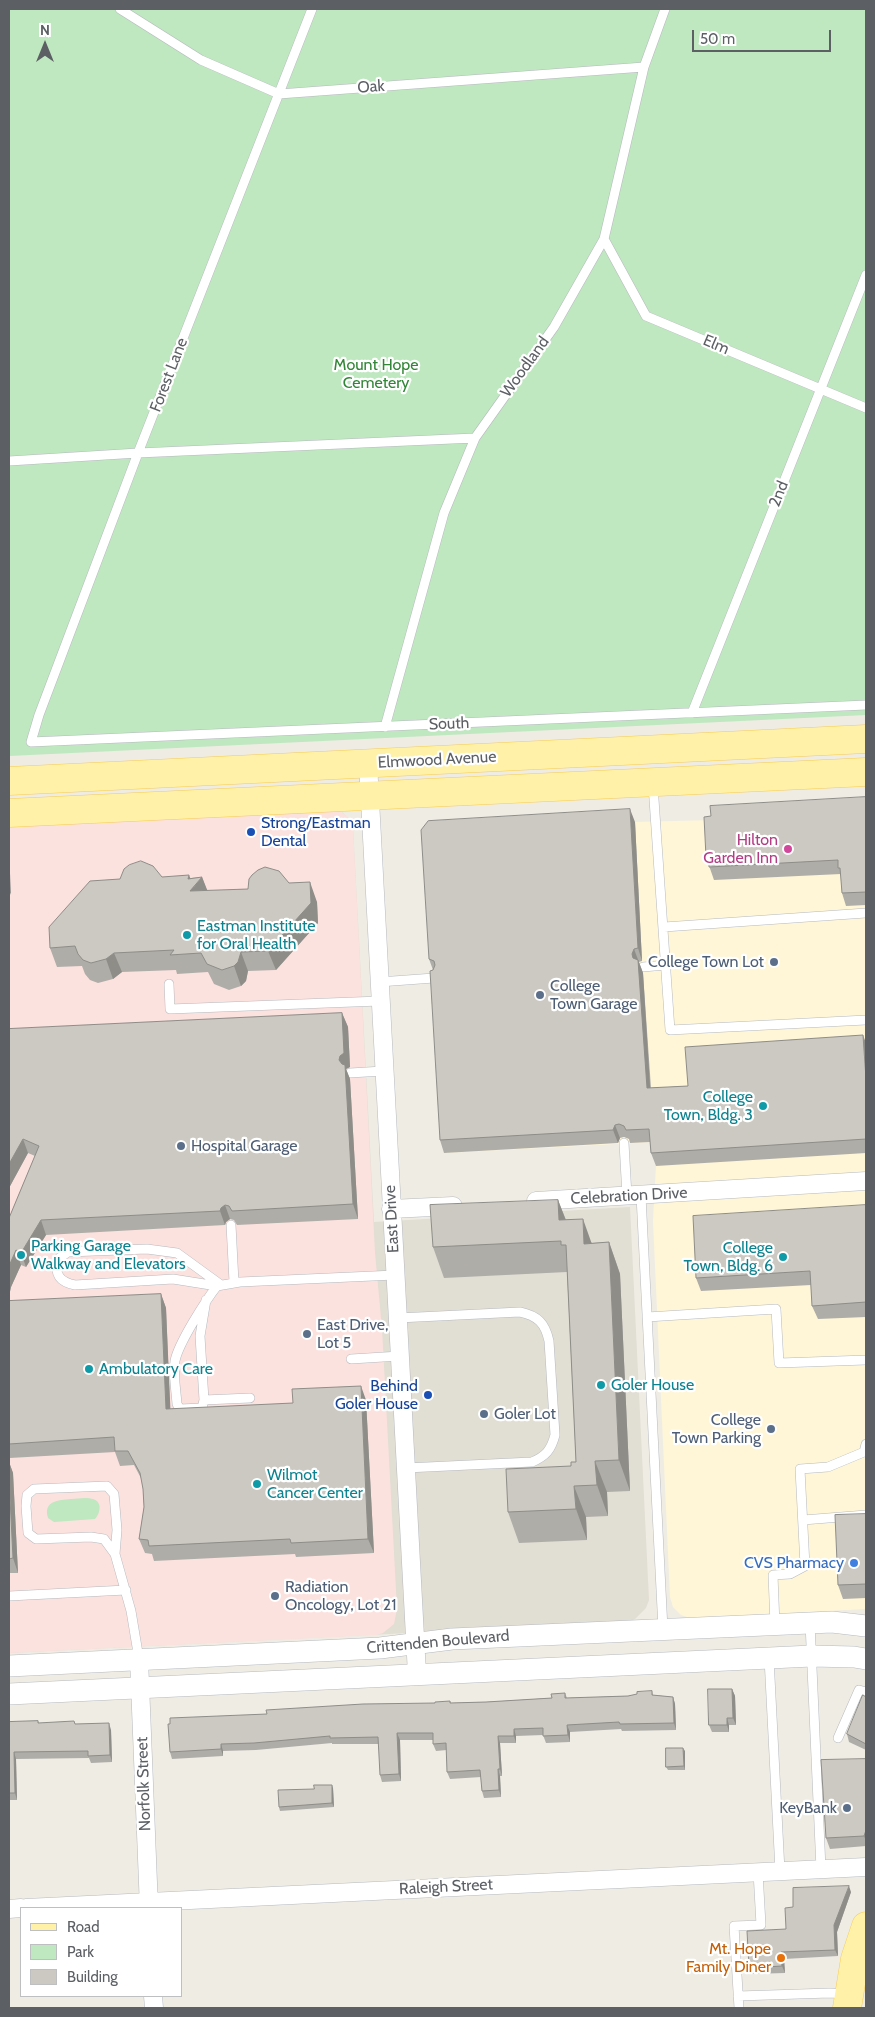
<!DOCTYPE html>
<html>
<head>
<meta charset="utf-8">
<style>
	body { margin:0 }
	#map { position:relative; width:875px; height:2017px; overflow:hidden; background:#efece4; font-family:Cabin,sans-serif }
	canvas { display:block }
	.frame { position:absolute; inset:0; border:10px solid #5c6065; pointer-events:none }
	.legend { position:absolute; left:20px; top:1907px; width:162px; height:90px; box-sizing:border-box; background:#fff; border:1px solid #bebfc1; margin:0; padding:6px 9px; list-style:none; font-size:15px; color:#5c6065 }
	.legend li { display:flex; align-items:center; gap:10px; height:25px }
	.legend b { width:25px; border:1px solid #bebfc1 }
	.north { position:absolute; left:20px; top:20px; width:50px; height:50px; -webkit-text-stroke:4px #fff; paint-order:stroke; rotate:0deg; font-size:14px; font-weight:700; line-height:20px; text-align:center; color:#5c6065 }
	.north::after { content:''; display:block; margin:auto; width:18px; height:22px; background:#5c6065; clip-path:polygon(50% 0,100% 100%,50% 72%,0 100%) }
	.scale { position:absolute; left:692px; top:30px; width:139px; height:22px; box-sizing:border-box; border:2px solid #5c6065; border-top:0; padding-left:6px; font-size:15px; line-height:18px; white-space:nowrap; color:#5c6065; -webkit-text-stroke:4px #fff; paint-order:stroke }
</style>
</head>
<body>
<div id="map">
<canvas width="875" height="2017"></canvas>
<div class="frame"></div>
<ul class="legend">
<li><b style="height:6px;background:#fff2a8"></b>Road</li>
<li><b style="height:14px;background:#bfe7c0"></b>Park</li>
<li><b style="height:14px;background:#ccc9c3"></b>Building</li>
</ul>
<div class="north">N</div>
<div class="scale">50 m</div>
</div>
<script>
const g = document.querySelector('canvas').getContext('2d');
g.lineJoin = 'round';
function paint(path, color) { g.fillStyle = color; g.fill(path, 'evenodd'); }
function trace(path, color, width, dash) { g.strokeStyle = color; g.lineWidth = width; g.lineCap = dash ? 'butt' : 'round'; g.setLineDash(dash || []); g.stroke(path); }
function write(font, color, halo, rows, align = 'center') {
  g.font = font + ' Cabin,sans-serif'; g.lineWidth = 4.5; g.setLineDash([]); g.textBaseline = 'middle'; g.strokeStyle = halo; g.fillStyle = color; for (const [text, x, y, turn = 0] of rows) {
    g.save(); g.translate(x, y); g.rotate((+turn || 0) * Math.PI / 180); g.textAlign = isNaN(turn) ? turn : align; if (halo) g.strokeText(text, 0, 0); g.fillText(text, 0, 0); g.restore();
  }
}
const commercial = new Path2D(`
	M866,811V1609L690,1618L681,1615L673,1607L670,1597L653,1221L656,1166L654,1142L444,1153L635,822L715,820Z`);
const education = new Path2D(`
	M342,812L351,821L353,827L374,1222L630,1207L649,1600L646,1608L635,1619L628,1622L9,1653Z`);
const medical = new Path2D(`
	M337,809L348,817L353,827L375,1253L382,1329L397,1609L394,1624L383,1633L376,1635L9,1653V823Z`);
const green = new Path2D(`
	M9,9H866V715L9,756Z
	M71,1499C77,1499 86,1497 93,1499C103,1502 100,1514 95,1519L54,1522L48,1518C43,1501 58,1500 71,1499Z`);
const service = new Path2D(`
	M120,9L201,60L279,94L644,67
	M312,9L138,453L39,715L31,742L866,705
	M604,239L646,316L866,408
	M9,461L138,453L475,438
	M692,713L866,275
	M385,727L444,513L475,438L554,327L604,239L644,67L665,9
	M653,785L670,1030L866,1020
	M664,927L866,913
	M643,967L666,965
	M379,982L434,978
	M169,984L170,1009L380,1001
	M350,1073L383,1071
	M624,1143L627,1196
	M641,1196L663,1629
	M231,1225L234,1282
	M217,1286L173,1279L75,1285C60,1282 54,1275 58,1259L68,1252L147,1249L177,1253L221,1285
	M206,1300L200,1336L204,1400L202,1408L180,1409L177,1404C176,1390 173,1374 175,1361C178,1344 206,1300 217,1286L240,1282L395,1275
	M647,1317L776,1309L779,1363L866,1360
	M398,1318L520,1312C538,1316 545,1323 549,1341L555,1435C551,1450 546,1456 532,1462L406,1468
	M351,1359L400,1356
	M204,1400L250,1398
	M803,1520L866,1515
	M115,1554L104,1539L91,1537L36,1539L28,1533L26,1506L27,1495L34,1489L107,1486L114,1494L117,1530L115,1554L131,1611L139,1659
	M9,1596L126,1590
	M810,1623L821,1869
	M775,1625L773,1575L790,1574L805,1566L800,1469L828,1467L864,1452L866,1444
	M769,1658L780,1871
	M838,1738L859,1690L866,1692
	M738,1996L830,1993L846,1994
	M739,2008L734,1926L761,1925L758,1872`);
const minor = new Path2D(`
	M368,763L417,1674
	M536,1201L866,1181
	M391,1209L453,1206
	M139,1659L149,1908
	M26,1908L866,1867
	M9,1909L21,1908
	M153,1996L154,2008`);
const tertiary = new Path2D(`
	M9,1666L380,1648L452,1639L832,1622L866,1626
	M9,1694L812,1656L854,1657L866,1659`);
const primary = new Path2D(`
	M9,781L866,739
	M9,813L866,772
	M847,2008L855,1959L866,1926`);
const wall = new Path2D(`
	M866,797V905L846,906L842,893L841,874L714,880L706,857L711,816Z
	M635,822L642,961L639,962L643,973L651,1088L688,1086L866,1043V1153L656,1166L651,1153L650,1142L630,1143L629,1139L624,1137L620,1138L618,1143L444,1153L440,1140L433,970L429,959Z
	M162,877L191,878L202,877L207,891L248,889L289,883L317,902L318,923L276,970L248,971L246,981L241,986L229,990L214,984L208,972L177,974L176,970L122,972L113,979L98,983L90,980L85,974L82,966L57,967L50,948L120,879Z
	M342,1013L348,1027L350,1067L346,1069L350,1079L358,1219L237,1225L234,1220L230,1219L226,1222L225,1225L46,1235L26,1267L21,1265L11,1287L9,1296L10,1301L161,1294L166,1308L170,1409L366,1400L374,1553L296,1557L295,1554L154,1561L152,1554L145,1553L139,1539L144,1507L143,1489L142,1480L134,1465L120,1466L115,1452L10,1458L9,1455V1218L35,1156L28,1153L9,1188V1029Z
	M558,1200L566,1220L592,1243L609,1242L620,1274L630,1491L607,1492L608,1516L586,1517L587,1540L519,1543L508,1512L576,1462L567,1272L444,1278L433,1247Z
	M866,1205V1317L818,1319L812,1306L811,1285L701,1291L696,1278Z
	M9,1462L13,1473L18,1573H9Z
	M866,1514V1598L843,1599L838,1585Z
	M732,1689L735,1696L736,1725H729V1732H712L709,1725Z
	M652,1691L653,1695L673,1697L675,1704L676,1730L622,1731L621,1729L570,1732V1742L546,1743L543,1735L516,1736V1743H500L502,1776H500L501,1797L484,1798L482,1791L481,1777L450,1779L447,1772V1750L436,1751L433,1744V1740H400L401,1781L382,1782L380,1775L379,1744H332V1743L256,1750L223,1751V1756L172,1759L170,1752L267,1714L435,1703L450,1701L451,1703L486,1702L552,1698L565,1693L567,1698L628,1696Z
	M866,1697V1750L849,1742L847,1734Z
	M38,1721L39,1723L76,1724L111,1730L112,1762L91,1763L89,1758L16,1759L17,1800H9V1722Z
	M685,1751V1770H668L666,1767Z
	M866,1759V1846L830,1849L826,1838Z
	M333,1788L334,1807L280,1811L279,1807Z
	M851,1892L837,1932L838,1956L784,1959L785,1973L751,1974L749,1968L786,1929L793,1907Z`);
const shadedWall = new Path2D(`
	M630,809L635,822L642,961L638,948Z
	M9,850V851L11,895L9,890Z
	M189,875L194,887L202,877L210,897L190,891L188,879Z
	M310,882L317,902L318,923L276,970L268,951Z
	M634,949L643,973L651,1101L647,1088L632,954Z
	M241,952L248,971L246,981L241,986L234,966Z
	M114,953L122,972L113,979L106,959Z
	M342,1013L348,1027L350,1067L346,1069L350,1079L358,1219L353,1204L339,1060Z
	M863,1035L866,1043V1079Z
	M615,1125L620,1138L618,1143L613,1130Z
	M23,1139L28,1153L9,1188V1164Z
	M558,1200L570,1231L559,1220Z
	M225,1205L230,1219L226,1222L225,1225L220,1211L221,1208Z
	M583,1219L594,1250L584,1244Z
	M41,1220L46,1235L26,1267L21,1253Z
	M609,1242L620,1274L630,1491L619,1460Z
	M16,1250L21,1265L11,1287L9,1296L11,1315L9,1311V1266Z
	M161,1294L166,1308L171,1423L166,1409Z
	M361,1386L366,1400L374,1553L368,1539Z
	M595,1461L607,1492L608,1516L597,1485Z
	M9,1462L13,1473L18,1573L13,1558L9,1478Z
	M574,1486L586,1517L587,1540L576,1509Z
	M732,1689L735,1696L736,1725L733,1718Z
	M673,1697L675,1704L676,1730L674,1723Z
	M727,1718L729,1725V1732L727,1725Z
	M109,1723L111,1730L112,1762L110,1755Z
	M567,1725L570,1732V1742L568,1735Z
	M514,1729L516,1736V1743L514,1736Z
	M397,1733L400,1740L401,1781L399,1774Z
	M498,1736L500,1743L502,1776L500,1769Z
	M221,1744L223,1751V1756L221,1749Z
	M683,1748L685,1751V1770L684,1766Z
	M14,1752L16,1759L17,1800L15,1793Z
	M498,1769L500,1776L501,1797L499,1790Z
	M332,1785L333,1788L334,1807L332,1803Z
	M866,1830V1841L864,1836Z
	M849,1886L851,1892L837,1932L838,1956L835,1950L834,1925Z
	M781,1952L784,1959L785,1973L782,1966Z`);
const building = new Path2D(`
	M866,797V892L842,893L840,868H838V860L709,867V856L706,857L704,817L711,816L710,806Z
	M630,809L638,948L634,949L632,954L633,958L638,960L647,1088L688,1086L685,1047L863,1035L866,1079V1139L651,1153L649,1129L626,1130L624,1126L619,1124L615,1125L613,1130L440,1140L430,971L433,970L435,965L434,961L429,959L421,830L428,821Z
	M141,861L153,866L162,877L189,875L188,879L202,877L190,891L248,889L249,879L252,875L258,870L265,867L279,871L289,883L310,882L311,903L268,951L241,952L238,962L234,966L222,970L207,964L201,953L170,955L174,950L114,953L106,959L91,963L83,960L78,954L75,946L50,948L49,927L90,881L120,879L124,869L129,865Z
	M342,1013L344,1053L340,1056L339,1060L342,1064L345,1065L353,1204L232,1211L229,1206L225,1205L221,1208L220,1211L41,1220L21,1253L16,1250L9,1266V1218L39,1146L23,1139L9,1164V1029Z
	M558,1200L559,1220L583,1219L584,1244L609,1242L619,1460L595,1461L597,1485L574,1486L576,1509L508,1512L506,1469L571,1466V1462H576L566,1245H561V1241L433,1247L430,1205Z
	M866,1205V1302L812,1306L810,1271L696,1278L693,1216Z
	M161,1294L166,1409L293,1403L292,1389L361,1386L368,1539L291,1543L290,1539L149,1546L148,1540L139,1539L144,1507L143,1489L140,1473L128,1451H115L114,1437L9,1444V1301Z
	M9,1478L13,1558L9,1559Z
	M866,1514V1584L838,1585L835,1515Z
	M708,1689H732L733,1718H727V1725H709Z
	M652,1691V1695L673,1697L674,1723L620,1724L619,1722L567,1725L568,1735L543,1736V1728L514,1729V1736H498L500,1769H498L499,1790L482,1791L480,1770L447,1772L446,1743L433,1744V1733H397L399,1774L380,1775L378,1737L330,1738V1736L254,1743L221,1744V1749L170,1752L168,1724H170V1718L267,1714L266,1710L363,1704L435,1703V1702L450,1701V1703L486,1702L552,1698L551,1694L565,1693V1698L628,1696L637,1694V1692Z
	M863,1695L866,1697V1744L847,1734Z
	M38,1721V1723L74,1721L75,1724L109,1723L110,1755L88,1756V1751L14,1752L15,1793H9V1722Z
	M666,1748H683L684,1766L666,1767Z
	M866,1759V1830L864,1836L826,1838L821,1760Z
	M314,1785H332V1803L279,1807L278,1790L314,1789Z
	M849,1886L834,1925L835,1950L781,1952L782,1966L749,1968L747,1931L786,1929L785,1908L793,1907V1888Z`);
const markers = [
	[251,832,5,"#1a4fb4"],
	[788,849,5,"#d1479c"],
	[187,935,5,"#0f9aa8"],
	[774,962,5,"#5c6f8a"],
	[540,995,5,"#5c6f8a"],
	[763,1106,5,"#0f9aa8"],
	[181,1146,5,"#5c6f8a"],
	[21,1255,5,"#0f9aa8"],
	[783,1257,5,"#0f9aa8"],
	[307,1334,5,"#5c6f8a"],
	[89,1369,5,"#0f9aa8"],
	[601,1385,5,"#0f9aa8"],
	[428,1395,5,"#1a4fb4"],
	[484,1414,5,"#5c6f8a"],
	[771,1429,5,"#5c6f8a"],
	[257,1484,5,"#0f9aa8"],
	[854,1563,5,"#3f7fe0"],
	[275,1596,5,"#5c6f8a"],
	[847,1808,5,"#5c6f8a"],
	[781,1958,5,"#e8710a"]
];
const streetNames = [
	["Oak",371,87,-4],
	["Elm",716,345,23],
	["Woodland",525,367,-54],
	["Forest Lane",169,375,-69],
	["2nd",779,494,-68],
	["South",449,724,-2],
	["Elmwood Avenue",437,760,-3],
	["Celebration Drive",629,1196,-3],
	["East Drive",392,1219,-93],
	["Crittenden Boulevard",438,1642,-5],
	["Norfolk Street",144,1784,-92],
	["Raleigh Street",446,1887,-3]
];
const parkNames = [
	["Mount Hope",376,365],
	["Cemetery",376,383]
];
const transitNames = [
	["Strong/Eastman",261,823],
	["Dental",261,841],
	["Behind",418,1386,"right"],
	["Goler House",418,1404,"right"]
];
const hotelNames = [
	["Hilton",778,840],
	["Garden Inn",778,858]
];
const cultureNames = [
	["Eastman Institute",197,926],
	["for Oral Health",197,944],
	["College",753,1097,"right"],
	["Town, Bldg. 3",753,1115,"right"],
	["Parking Garage",31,1246],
	["Walkway and Elevators",31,1264],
	["College",773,1248,"right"],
	["Town, Bldg. 6",773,1266,"right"],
	["Ambulatory Care",99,1369],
	["Goler House",611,1385],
	["Wilmot",267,1475],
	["Cancer Center",267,1493]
];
const serviceNames = [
	["College Town Lot",764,962,"right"],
	["College",550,986],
	["Town Garage",550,1004],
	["Hospital Garage",191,1146],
	["East Drive,",317,1325],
	["Lot 5",317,1343],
	["Goler Lot",494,1414],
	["College",761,1420,"right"],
	["Town Parking",761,1438,"right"],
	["Radiation",285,1587],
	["Oncology, Lot 21",285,1605],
	["KeyBank",837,1808,"right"]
];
const shopNames = [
	["CVS Pharmacy",844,1563]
];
const foodNames = [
	["Mt. Hope",771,1949],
	["Family Diner",771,1967]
];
paint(commercial, '#fff6d8');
paint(education, '#e1ded4');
paint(medical, '#fce2df');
paint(green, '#bfe7c0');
trace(service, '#b6b9be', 10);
trace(minor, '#b6b9be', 19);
trace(tertiary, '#b6b9be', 22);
trace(primary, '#f6cb55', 29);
trace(service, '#fff', 9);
trace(minor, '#fff', 18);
trace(tertiary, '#fff', 21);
trace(primary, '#fff2a8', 28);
paint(wall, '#afada8');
paint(shadedWall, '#8f8d88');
paint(building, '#ccc9c3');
trace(building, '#8f8d88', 1);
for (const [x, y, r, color] of markers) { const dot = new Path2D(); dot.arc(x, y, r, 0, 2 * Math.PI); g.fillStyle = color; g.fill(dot); trace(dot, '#fff', 2); }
write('16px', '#5c6065', '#fff', streetNames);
write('16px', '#328637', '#fff', parkNames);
write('16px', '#164399', '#fff', transitNames, 'left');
write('16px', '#b23c85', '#fff', hotelNames, 'right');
write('16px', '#0d838f', '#fff', cultureNames, 'left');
write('16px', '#4e5e75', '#fff', serviceNames, 'left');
write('16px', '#366cbe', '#fff', shopNames, 'right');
write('16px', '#c56008', '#fff', foodNames, 'right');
</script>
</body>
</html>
